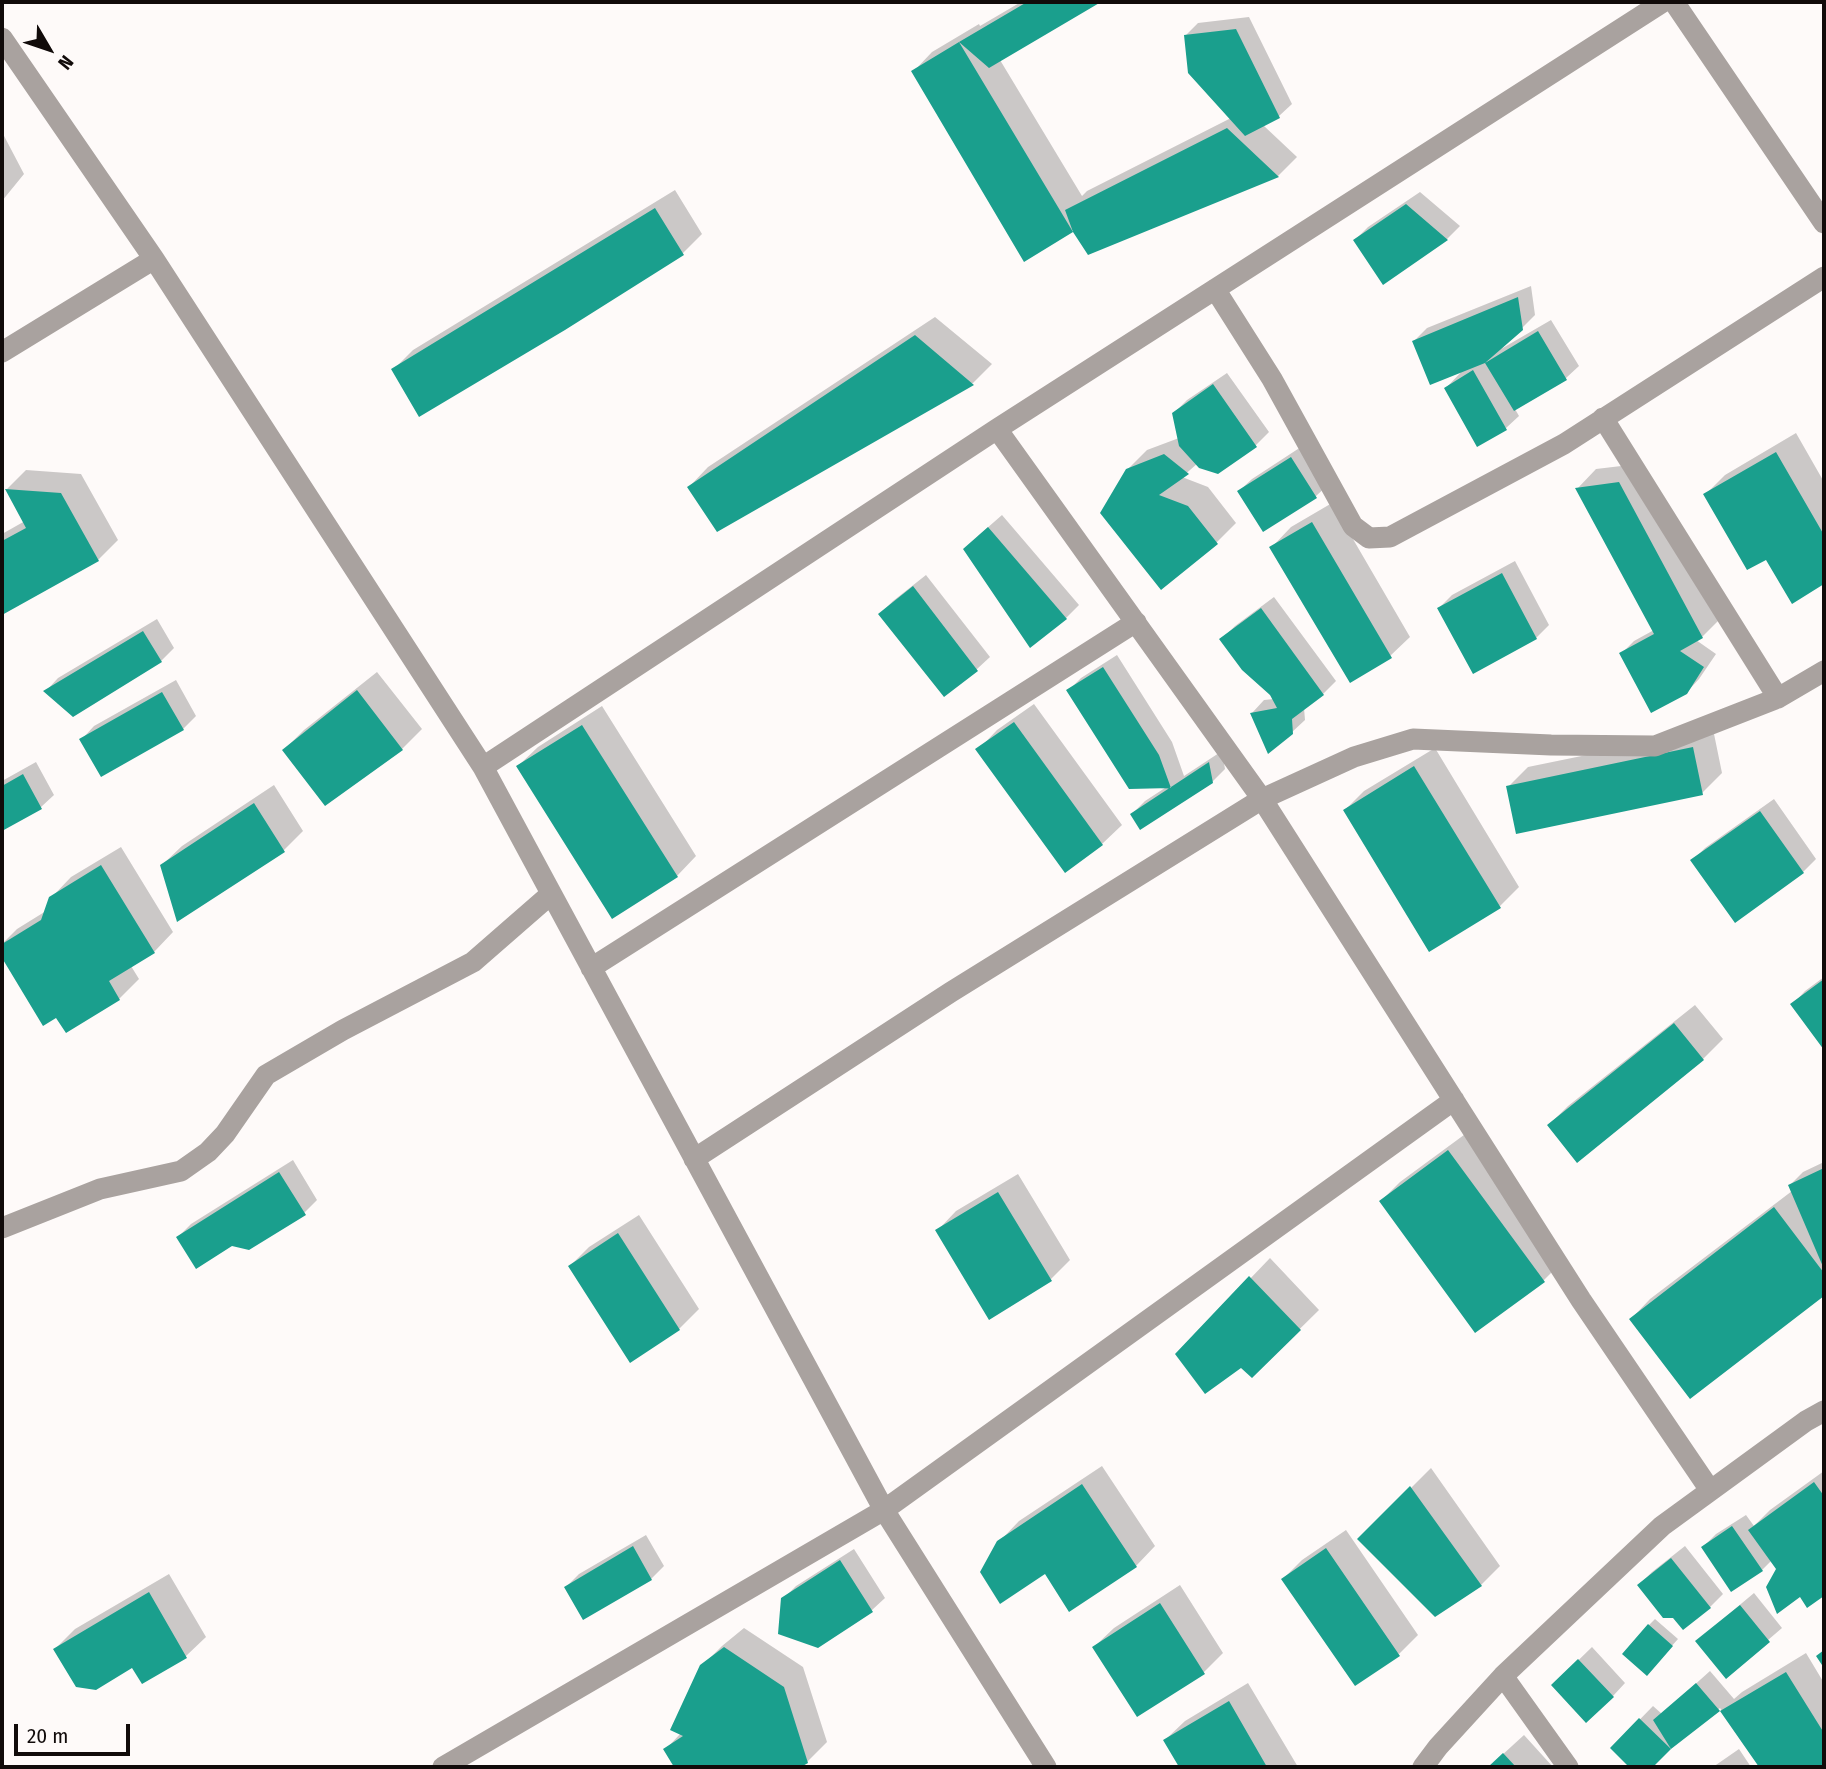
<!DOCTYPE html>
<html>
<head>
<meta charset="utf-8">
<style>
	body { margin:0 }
	#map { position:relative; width:1826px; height:1769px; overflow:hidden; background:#fefaf9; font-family:"Fira Sans Condensed",sans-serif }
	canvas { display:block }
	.frame { position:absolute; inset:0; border:4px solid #110b0a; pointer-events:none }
	.north { position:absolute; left:14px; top:14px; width:70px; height:70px; -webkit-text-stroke:5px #fefaf9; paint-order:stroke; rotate:129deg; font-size:19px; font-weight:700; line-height:28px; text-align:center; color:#110b0a }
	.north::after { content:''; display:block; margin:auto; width:24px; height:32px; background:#110b0a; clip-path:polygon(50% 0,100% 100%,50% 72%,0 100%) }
	.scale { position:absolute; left:14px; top:1724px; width:116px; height:32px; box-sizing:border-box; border:4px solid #110b0a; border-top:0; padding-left:9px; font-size:21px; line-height:24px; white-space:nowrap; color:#110b0a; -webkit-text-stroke:5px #fefaf9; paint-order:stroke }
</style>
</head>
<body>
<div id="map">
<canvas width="1826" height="1769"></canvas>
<div class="frame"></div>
<div class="north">N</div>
<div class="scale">20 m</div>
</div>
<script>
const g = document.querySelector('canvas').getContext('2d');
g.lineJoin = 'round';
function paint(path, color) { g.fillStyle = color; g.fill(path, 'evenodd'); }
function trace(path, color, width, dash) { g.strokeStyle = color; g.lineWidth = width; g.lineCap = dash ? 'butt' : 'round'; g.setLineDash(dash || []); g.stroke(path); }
const shadow = new Path2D(`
	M1021,2H1098L1000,60L1082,196L1087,191L1231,118L1185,36L1198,23L1249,17L1292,104L1279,116L1263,125L1297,157L1278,176L1089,253L1073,230L1025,259L913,72L932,52L979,24L980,26Z
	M2,132L24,174L2,201Z
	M675,190L702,234L683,253L393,370L413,350Z
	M1420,192L1460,226L1447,239L1383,283L1355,240L1368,227Z
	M1531,286L1535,315L1501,349L1551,320L1579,366L1566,378L1515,409L1519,416L1506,428L1446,388L1464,369L1414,341L1427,328Z
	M935,317L992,364L973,383L717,530L689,487L708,467Z
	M1227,373L1269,432L1256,445L1218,472L1198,463L1182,477L1208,487L1236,523L1217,542L1161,587L1127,470L1147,450L1179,438L1174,413L1187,400Z
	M1796,433L1824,482V582L1792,601L1767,557L1706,494L1725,475Z
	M1304,445L1329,484L1316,496L1239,491L1252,479Z
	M1638,464L1722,617L1702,637L1696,640L1716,654L1699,679L1686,693L1621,654L1634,641L1654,630L1577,489L1596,469Z
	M26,470L81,474L118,540L98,560L2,613V534L25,521L7,489Z
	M1332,503L1410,637L1390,656L1272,547L1291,527Z
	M1002,515L1079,605L1066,618L978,536Z
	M1515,561L1549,625L1536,638L1439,608L1452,595Z
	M926,575L990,657L977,669L944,695L880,614L893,601Z
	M1274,597L1336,681L1323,694L1304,708L1305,720L1291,733L1252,713L1264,700L1274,699L1222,639L1235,626Z
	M157,619L174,648L161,661L46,691L58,678Z
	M1117,655L1172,742L1184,776L1222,751L1225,769L1212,782L1132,814L1145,801L1168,786L1069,690L1081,678Z
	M377,672L422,729L402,749L325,804L284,750L304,730Z
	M176,680L196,716L183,729L82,739L94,726Z
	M1034,704L1122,825L1102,844L978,750L997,730Z
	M602,706L696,856L677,876L518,766L538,747Z
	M1713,729L1722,773L1702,793L1508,787L1528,767Z
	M1435,748L1519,887L1500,906L1345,810L1364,791Z
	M36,762L54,795L41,807L2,829V781Z
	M274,785L303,831L284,850L162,865L182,846Z
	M1774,799L1816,859L1803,872L1693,860L1705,848Z
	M121,847L173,932L154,952L131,966L139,979L119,999L57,1015L43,1024L2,955V944L17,929L46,911L51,898L71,877Z
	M1824,977V1047L1793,1004L1805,991Z
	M1695,1005L1723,1039L1703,1059L1549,1125L1568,1106Z
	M1468,1132L1563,1261L1543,1281L1381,1201L1400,1182Z
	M293,1160L317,1200L304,1213L178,1237L191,1224Z
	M1824,1162V1293L1690,1396L1631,1319L1650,1299L1792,1191L1790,1185L1803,1172Z
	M1018,1174L1070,1260L1051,1279L937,1231L956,1211Z
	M639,1215L699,1309L679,1329L570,1266L589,1247Z
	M1270,1258L1319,1310L1252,1376L1242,1366L1178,1354Z
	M1102,1466L1155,1546L1136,1566L1046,1572L999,1542L1019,1521Z
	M1431,1468L1500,1566L1481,1585L1360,1539Z
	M1824,1471V1594L1808,1606L1772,1560L1762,1570L1703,1547L1716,1534L1746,1515L1754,1526L1770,1510Z
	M1346,1530L1418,1635L1399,1654L1283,1579L1302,1560Z
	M646,1535L664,1566L651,1579L566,1587L579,1574Z
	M1685,1546L1723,1594L1710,1607L1684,1627L1639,1585L1652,1572Z
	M854,1549L885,1598L872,1610L817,1646L783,1599L796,1586Z
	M169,1574L206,1637L186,1656L142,1682L133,1666L55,1649L75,1629Z
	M1180,1585L1223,1653L1204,1672L1138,1715L1094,1647L1114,1628Z
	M1754,1593L1782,1628L1726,1676L1711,1629Z
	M1655,1619L1678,1639L1652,1668L1649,1625Z
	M744,1628L803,1667L827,1742L807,1762L798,1767H676L665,1750L681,1733L702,1666L722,1646Z
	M1592,1647L1625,1683L1613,1696L1553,1685Z
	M1806,1653L1824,1683V1765L1821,1767H1761L1720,1708L1672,1746L1651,1767H1632L1612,1748L1653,1706L1662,1714L1710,1671L1734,1699L1742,1692Z
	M1248,1683L1298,1767H1181L1165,1740L1185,1721Z
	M1524,1735L1553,1767H1489Z
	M1739,1749L1751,1767H1713Z`);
const building = new Path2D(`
	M1027,2H1101L989,68L959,42Z
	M1236,29L1280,118L1245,136L1188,73L1184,35Z
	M959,42L1073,232L1024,262L911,71Z
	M1227,128L1279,177L1088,255L1073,232L1065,210Z
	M1406,204L1448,240L1383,285L1353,240Z
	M655,208L684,255L565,330L419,417L391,369Z
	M1518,297L1523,330L1485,363L1430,385L1412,341Z
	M1538,331L1567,380L1514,411L1485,363Z
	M915,335L974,385L717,532L687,487Z
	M1473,370L1507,430L1477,447L1444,388Z
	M1213,384L1257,447L1218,474L1199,468L1179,446L1172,413Z
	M1776,452L1824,535V584L1792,604L1766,560L1747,570L1703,494Z
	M1164,454L1189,474L1159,495L1188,506L1218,544L1161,590L1100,513L1126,469Z
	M1291,457L1317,498L1263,532L1237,491Z
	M1619,482L1703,638L1680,651L1704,667L1687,694L1651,713L1619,653L1654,634L1575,488Z
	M5,489L61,493L99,561L2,615V541L26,528Z
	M1312,522L1392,658L1350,683L1269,547Z
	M988,527L1067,619L1030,648L963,549Z
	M1502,573L1537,639L1473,674L1437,608Z
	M913,586L978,671L944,697L878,614Z
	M1261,608L1324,695L1292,719L1293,734L1268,754L1250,713L1277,708L1270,695L1242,670L1219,639Z
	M143,631L162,662L73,717L43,691Z
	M1103,667L1159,755L1171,788L1129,789L1066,690Z
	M357,690L403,750L325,806L282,750Z
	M162,692L184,730L101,777L79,739Z
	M1014,722L1103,845L1065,873L975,749Z
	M582,725L678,877L612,919L516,766Z
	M1693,747L1703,795L1516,834L1506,786Z
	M1209,762L1213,783L1140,830L1130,814Z
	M1414,766L1501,908L1429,952L1343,810Z
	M23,774L42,809L2,831V786Z
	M254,803L285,852L177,922L160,865Z
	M1760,811L1804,873L1735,923L1690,860Z
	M101,865L155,953L109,981L120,1000L66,1033L56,1018L43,1026L2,958V944L41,920L49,897Z
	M1824,979V1050L1790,1004Z
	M1674,1023L1704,1060L1577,1163L1547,1125Z
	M1448,1150L1545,1282L1475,1333L1379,1201Z
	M1824,1168V1269L1788,1185Z
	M279,1172L306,1215L249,1250L232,1246L196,1269L176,1237Z
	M998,1192L1052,1281L989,1320L935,1230Z
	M1774,1207L1824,1273V1296L1690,1399L1629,1319Z
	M618,1233L680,1330L630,1363L568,1266Z
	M1249,1276L1301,1330L1252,1378L1241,1368L1205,1394L1175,1354Z
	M1814,1482L1824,1496V1596L1807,1608L1800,1597L1777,1614L1766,1587L1776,1569L1748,1530Z
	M1082,1484L1137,1567L1069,1612L1045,1574L1000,1604L980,1572L997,1541Z
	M1410,1486L1482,1586L1435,1617L1357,1539Z
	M1732,1526L1763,1571L1731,1592L1701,1547Z
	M633,1546L652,1580L583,1620L564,1587Z
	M1326,1548L1400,1656L1355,1686L1281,1579Z
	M1671,1558L1711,1608L1683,1630L1673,1618H1663L1637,1585Z
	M840,1560L873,1612L818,1648L778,1634L781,1598Z
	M149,1592L187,1658L142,1684L132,1668L96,1690L76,1687L53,1649Z
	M1160,1603L1205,1674L1137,1717L1092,1647Z
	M1740,1605L1770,1642L1726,1679L1695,1641Z
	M1648,1624L1673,1646L1647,1676L1622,1654Z
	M724,1647L784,1687L808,1763L801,1767H674L663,1749L683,1736L670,1730L700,1665Z
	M1824,1650V1668L1816,1656Z
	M1578,1659L1614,1697L1586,1723L1551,1685Z
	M1786,1672L1824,1733V1767H1759L1720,1711Z
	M1696,1683L1720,1711L1671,1749L1653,1720Z
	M1229,1701L1267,1767H1179L1163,1740Z
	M1639,1718L1671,1749L1653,1767H1629L1610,1748Z
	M1503,1753L1516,1767H1488Z`);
const street = new Path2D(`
	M1674,2L1824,223
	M2,38L154,259L483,767L884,1510L1046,1767
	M1215,289L1272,379L1353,526L1369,538L1390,537L1564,444L1824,277
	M2,352L154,259
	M1603,418L1778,698
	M997,429L1262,799L1581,1300L1710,1490
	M483,767L997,429L1663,2
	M591,968L1136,622
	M694,1159L951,992L1262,799L1354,757L1413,739L1551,745L1655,746L1778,698L1824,671
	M2,1228L100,1189L181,1171L208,1152L225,1134L266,1075L343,1030L473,962L551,894
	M1503,1676L1568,1767
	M443,1767L884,1510L1454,1100
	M1423,1767L1438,1747L1503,1676L1662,1526L1806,1421L1824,1411`);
paint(shadow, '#0003');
paint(building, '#1a9f8d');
trace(street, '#a9a29f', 21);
</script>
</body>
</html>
